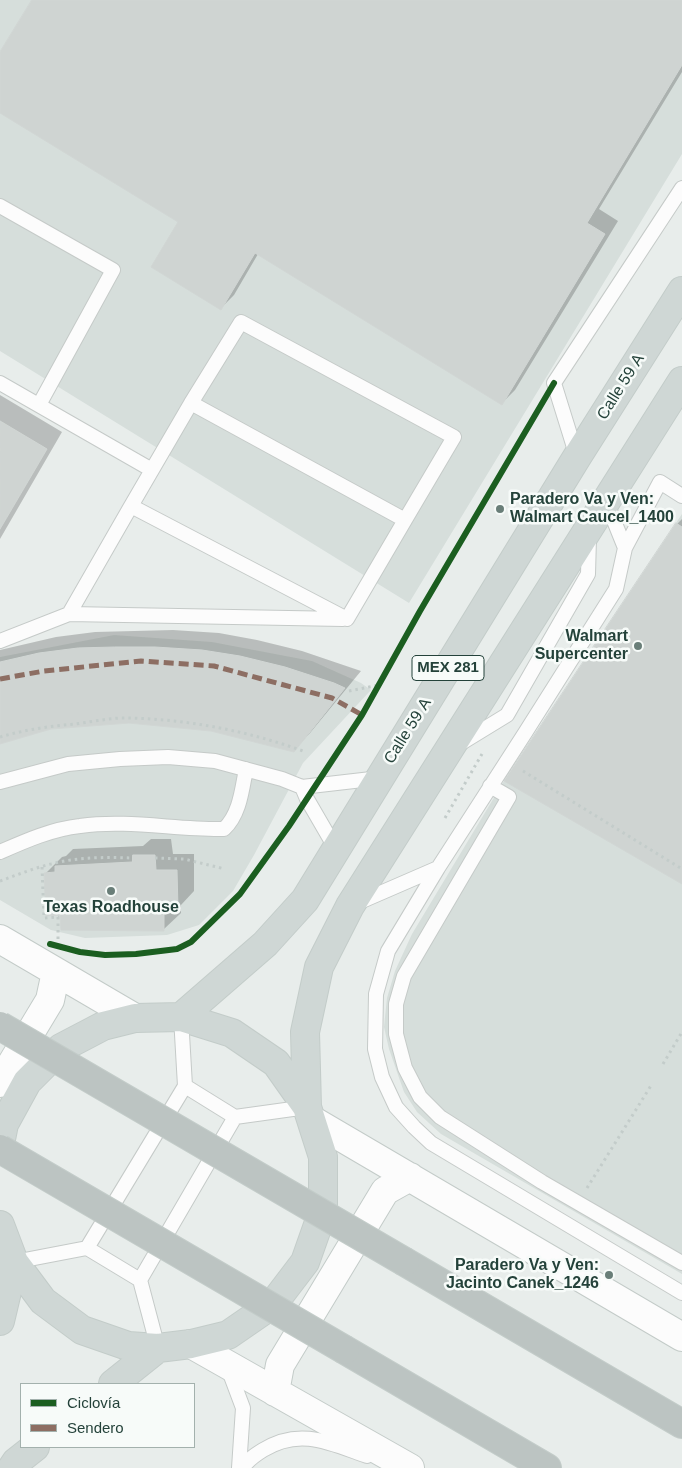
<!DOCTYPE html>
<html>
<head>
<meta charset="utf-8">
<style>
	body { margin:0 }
	#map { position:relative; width:682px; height:1468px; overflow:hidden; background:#e8edeb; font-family:Arial,sans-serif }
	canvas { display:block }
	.legend { position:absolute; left:20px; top:1383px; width:175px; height:65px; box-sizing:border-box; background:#f7fbf9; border:1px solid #a3b1ad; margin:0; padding:6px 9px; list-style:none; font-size:15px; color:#24423a }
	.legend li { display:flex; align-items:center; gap:10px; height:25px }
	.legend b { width:25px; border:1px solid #a3b1ad }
</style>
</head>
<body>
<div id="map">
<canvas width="682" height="1468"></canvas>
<ul class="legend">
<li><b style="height:6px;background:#1b5e20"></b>Ciclovía</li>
<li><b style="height:6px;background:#8d6e63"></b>Sendero</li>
</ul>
</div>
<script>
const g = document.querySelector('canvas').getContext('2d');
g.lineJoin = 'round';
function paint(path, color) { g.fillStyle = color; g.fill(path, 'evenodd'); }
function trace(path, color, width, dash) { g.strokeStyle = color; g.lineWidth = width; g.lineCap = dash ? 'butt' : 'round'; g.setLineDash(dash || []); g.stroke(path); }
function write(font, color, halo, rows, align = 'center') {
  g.font = font + ' Arial,sans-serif'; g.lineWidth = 5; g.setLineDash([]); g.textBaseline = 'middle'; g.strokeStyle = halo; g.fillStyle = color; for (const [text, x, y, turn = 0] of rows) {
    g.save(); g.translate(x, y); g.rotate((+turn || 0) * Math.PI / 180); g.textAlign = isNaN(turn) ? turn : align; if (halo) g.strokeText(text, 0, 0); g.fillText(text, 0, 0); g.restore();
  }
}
const built = new Path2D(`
	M0,0H682V154L409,603L0,351Z
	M682,514V1274L441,1134L417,1112L404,1092L389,1049L384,1027L387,998L395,971L412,934L504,781Z
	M114,635L212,642L312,661L361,683L371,690L303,763L254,855L233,891L199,925L167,935L85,938L51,930L0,900V657Z`);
const shadow = new Path2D(`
	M33,0H682V72L599,209L618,221L515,390L502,403L258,254L234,295L221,308L180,222L0,112V55Z
	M0,395L62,432L0,539Z
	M682,519V882L677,524Z
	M173,630L219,633L257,640L302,651L361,671L310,733L294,750L211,729L129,722L51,728L0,742V650L56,637L95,632Z
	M151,839H171L173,854H194V891L181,905V913L164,929L62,914L46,873L62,857L66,856L73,849L143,846Z`);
const building = new Path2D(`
	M32,0H682V65L587,223L605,234L502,405L255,253L221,310L151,267L178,222L0,113V52Z
	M0,421L47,449L0,529Z
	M676,523L682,527V884L504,781Z
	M115,647H155L202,650L240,656L285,667L334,683L345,688L294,752L211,731L129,723L51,729L0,744V662L39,653L78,648Z
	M133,855H155L156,870H177L178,909L164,911V931L61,930L60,915L46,916L44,873L55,872V866L132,862Z`);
const path = new Path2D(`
	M349,691L379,685
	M0,737C24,730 50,726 75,724C90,722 105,719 120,718C181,718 245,730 303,751
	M523,771L682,869
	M445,818L482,754
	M155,858L184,859L225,869
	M42,867L44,918L58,917V942
	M0,881C17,875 34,868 51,864C77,857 106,857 132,858
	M663,1064L682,1032
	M587,1188L652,1084`);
const lane = new Path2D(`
	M0,206L113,270L39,405
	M0,383L152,470
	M191,403L405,520L454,437L241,322L191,403L131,506L347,619L405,520
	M577,457L554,383L682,188
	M606,501L625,548L616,589L525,733L438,868L388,951L376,994L375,1049L382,1077L396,1107L414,1127L431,1143L682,1293
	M625,548L660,482L682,496
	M69,614L343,619
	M0,641L69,614L131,506
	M458,745L507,715L588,574L589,538
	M0,782L68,764L120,759L168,757L215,761L282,779L302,787L380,778
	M490,786L509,797L404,976L396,1004V1034L405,1068L420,1097L440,1117L542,1182L682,1263
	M302,787L307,799L336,849
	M0,852C25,841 52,829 80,826C128,819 176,830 224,829C240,814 242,789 246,769
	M355,904L438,868
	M181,1017L185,1086L235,1117L307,1107
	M87,1248L185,1086
	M14,1262L87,1248L140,1280L158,1348
	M140,1280L235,1117
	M228,1368L243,1408L239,1468
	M243,1468C247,1460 255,1455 263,1450C300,1427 330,1443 367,1456`);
const secondary = new Path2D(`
	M0,939L135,1018
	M0,1083L50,1000L56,972
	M312,1120L682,1337
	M191,1344L410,1468
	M275,1392L280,1365L385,1191L410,1177`);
const primary = new Path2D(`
	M181,1017L265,944L305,900L577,457L682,291
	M307,1107L305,1032L319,967L350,906L682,381
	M0,1144L4,1124L27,1082L61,1048L103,1026L135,1018L181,1017L232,1033L276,1063L307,1107L323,1157V1211L305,1262L273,1304L228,1335L191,1344L158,1348L128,1346L82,1330L43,1301L14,1262L0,1225
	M0,1321L14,1262
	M113,1384L158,1348
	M12,1468L16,1462L35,1447`);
const highway = new Path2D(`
	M405,1262L682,1424
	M345,1350L547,1468`);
const highwayBridge = new Path2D(`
	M0,1026L405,1262
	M0,1149L345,1350`);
const quiet = new Path2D(`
	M0,679L44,671L141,661L214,666L332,698L362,715`);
const cycleway = new Path2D(`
	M50,944L80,952L105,955L136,954L177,949L191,942L240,894L289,826L362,715L420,611L554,383`);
const markers = [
	[500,509,5,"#697e78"],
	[638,646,5,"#697e78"],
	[111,891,5,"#697e78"],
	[609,1275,5,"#697e78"]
];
const shields = [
	[448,668,72]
];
const shieldNames = [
	["MEX 281",448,668]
];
const streetNames = [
	["Calle 59 A",621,387,-58],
	["Calle 59 A",408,731,-58]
];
const poiNames = [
	["Paradero Va y Ven:",510,500,"left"],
	["Walmart Caucel_1400",510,518,"left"],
	["Walmart",628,637],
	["Supercenter",628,655],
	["Texas Roadhouse",111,908,"center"],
	["Paradero Va y Ven:",599,1266],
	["Jacinto Canek_1246",599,1284]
];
paint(built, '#d6dedb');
paint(shadow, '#0003');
paint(building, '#cfd4d2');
trace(building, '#d1d6d4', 1);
trace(lane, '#c5cac8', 16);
trace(secondary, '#c3cbc8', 30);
trace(primary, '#c3ccc9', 30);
trace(highway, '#c3ccc9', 30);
trace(path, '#c3ccca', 3, [2.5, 4]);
trace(lane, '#fcfcfc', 14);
trace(secondary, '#fcfcfc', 28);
trace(primary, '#cfd7d5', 28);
trace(highway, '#bcc4c2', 28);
trace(highwayBridge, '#c3ccc9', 30, []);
trace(highwayBridge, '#bcc4c2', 28);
trace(quiet, '#8d6e63', 5, [10, 5]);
trace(cycleway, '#1b5e20', 6);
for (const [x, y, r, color] of markers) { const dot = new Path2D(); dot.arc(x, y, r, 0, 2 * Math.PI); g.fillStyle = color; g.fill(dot); trace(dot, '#f7fbf9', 2); }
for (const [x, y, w] of shields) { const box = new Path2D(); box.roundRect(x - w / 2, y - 12.5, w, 25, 4); g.fillStyle = '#f7fbf9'; g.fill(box); trace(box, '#24423a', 1); }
write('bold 15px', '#24423a', null, shieldNames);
write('16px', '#24423a', '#f7fbf9', streetNames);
write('bold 16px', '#24423a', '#f7fbf9', poiNames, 'right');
</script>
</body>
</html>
